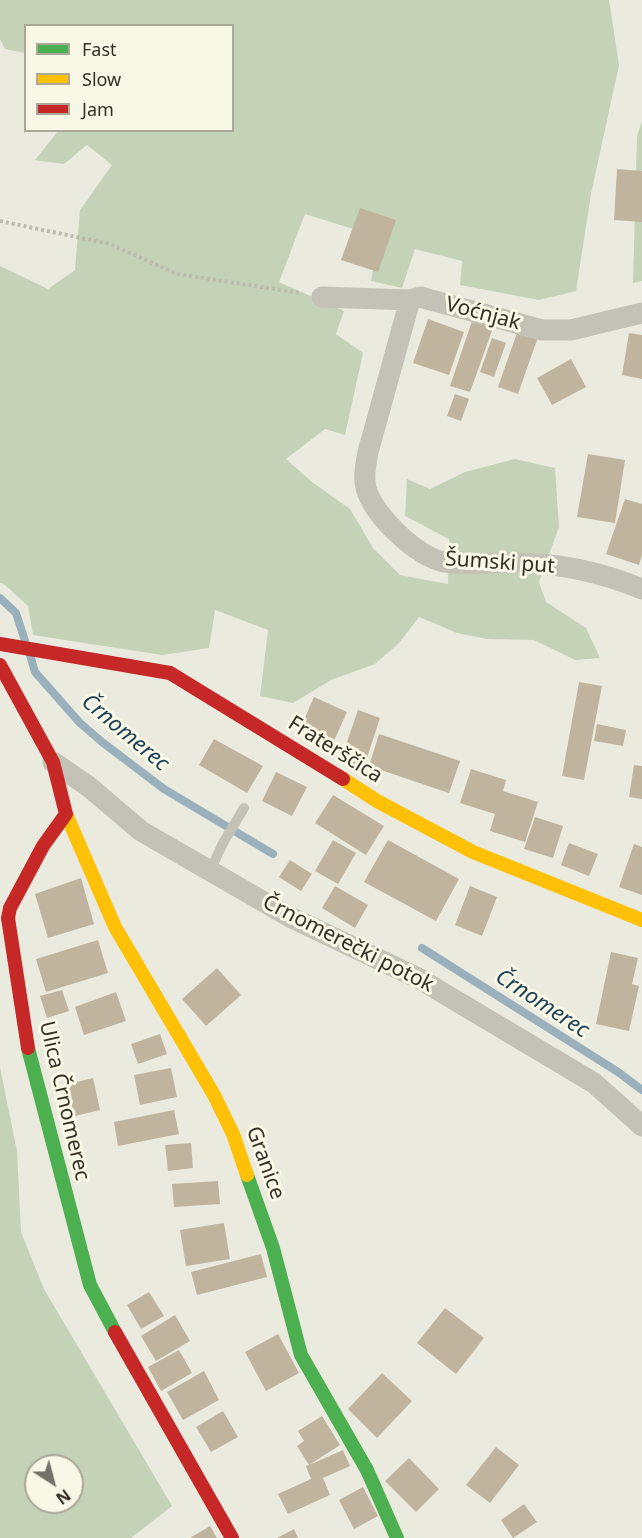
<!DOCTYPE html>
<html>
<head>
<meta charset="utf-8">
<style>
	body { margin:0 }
	#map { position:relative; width:642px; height:1538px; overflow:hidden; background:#ebeade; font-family:"Noto Sans",sans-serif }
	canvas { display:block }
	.legend { position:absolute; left:24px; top:24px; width:210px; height:108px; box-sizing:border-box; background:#f9f7e5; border:2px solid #aba799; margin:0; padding:8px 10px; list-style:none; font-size:18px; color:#353026 }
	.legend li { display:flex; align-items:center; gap:12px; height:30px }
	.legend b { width:30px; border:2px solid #aba799 }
	.north { position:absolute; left:24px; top:1454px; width:60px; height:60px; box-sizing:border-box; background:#f9f7e5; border:2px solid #aba799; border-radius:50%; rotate:144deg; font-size:16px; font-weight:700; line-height:24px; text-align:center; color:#353026 }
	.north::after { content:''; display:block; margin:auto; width:21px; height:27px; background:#757166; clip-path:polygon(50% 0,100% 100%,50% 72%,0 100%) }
</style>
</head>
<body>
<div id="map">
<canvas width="642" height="1538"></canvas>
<ul class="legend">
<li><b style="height:8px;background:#4caf50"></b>Fast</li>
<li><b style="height:8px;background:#ffc107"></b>Slow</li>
<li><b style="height:8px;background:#c62828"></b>Jam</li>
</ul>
<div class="north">N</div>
</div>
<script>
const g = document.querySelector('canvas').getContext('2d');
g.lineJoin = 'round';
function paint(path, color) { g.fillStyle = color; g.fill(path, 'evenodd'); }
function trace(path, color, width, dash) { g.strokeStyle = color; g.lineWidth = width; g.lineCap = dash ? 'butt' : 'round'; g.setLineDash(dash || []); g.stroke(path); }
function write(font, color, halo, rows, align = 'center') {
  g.font = font + ' "Noto Sans",sans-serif'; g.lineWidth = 6; g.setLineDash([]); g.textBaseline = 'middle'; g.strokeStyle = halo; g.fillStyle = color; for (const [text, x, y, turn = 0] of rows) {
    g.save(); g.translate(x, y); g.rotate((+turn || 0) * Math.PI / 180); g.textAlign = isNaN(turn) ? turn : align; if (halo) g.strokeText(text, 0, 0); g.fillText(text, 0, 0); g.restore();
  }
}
const green = new Path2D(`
	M0,0H609L619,65L591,194L576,291L539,300L460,285L462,261L415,249L402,288L371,281L379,237L305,214L279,282L344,311L336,334L363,353L345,435L325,429L286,459L312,482L350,509L373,548L400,575L448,584L449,539L405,516L407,479L430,489L465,472L515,459L555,468L559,527L539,582L546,602L586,628L600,658L575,660L534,640L487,639L457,633L419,617L399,643L375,664L331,680L293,703L260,696L268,630L215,610L209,648L162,655L33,635L28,606L4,584L0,583V266L48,289L75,270L80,210L112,165L87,145L64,164L35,160L58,131L232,130V26H26L25,53L5,49L0,39Z
	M642,121V281L633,283L637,136Z
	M0,1067L17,1151L21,1232L44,1289L172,1506L131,1538H0ZM36,1466H72V1502H36Z`);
const stream = new Path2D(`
	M0,598L16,613L26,644
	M30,655L35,672L80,723L102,742L164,789L273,854
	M422,948L618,1072L642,1090`);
const building = new Path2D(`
	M617,169L642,171V222L614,220Z
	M360,208L396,220L378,272L341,260Z
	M428,319L464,332L449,375L413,363Z
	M472,321L493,328L470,392L450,386Z
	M518,330L538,337L518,394L498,387Z
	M629,333L642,335V379L622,375Z
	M492,338L506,343L494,377L480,372Z
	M571,359L586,387L552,405L537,378Z
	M455,394L469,399L461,421L447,416Z
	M588,454L625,460L615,523L577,517Z
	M625,499L642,504V555L639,565L606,554Z
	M579,682L602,686L584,780L562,776Z
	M314,697L347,712L333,743L300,729Z
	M358,710L380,718L363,770L340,762Z
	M597,724L626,730L623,746L594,741Z
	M379,734L460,761L449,793L369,766Z
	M214,739L263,766L247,793L199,765Z
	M634,765L642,766V799L629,797Z
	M471,769L506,780L503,791L538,802L525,842L490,831L495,814L460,803Z
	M276,772L307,787L292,816L262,801Z
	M333,795L384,826L366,855L315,823Z
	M535,817L563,826L553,858L524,849Z
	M333,840L356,853L338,884L315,871Z
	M388,840L459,879L436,921L364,882Z
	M569,843L598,854L589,876L561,865Z
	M634,844L642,847V895L619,887Z
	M290,860L312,874L301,891L279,877Z
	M81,878L94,924L48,938L35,894Z
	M335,886L368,905L355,928L322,908Z
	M470,886L497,897L482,936L455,925Z
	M98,940L108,973L46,992L36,959Z
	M611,952L638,958L632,984L639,986L629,1031L596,1024Z
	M217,968L241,995L206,1026L182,999Z
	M62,990L69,1011L47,1018L40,996Z
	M116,992L126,1021L84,1035L75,1007Z
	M160,1034L167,1054L138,1064L131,1044Z
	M171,1068L177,1097L140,1105L134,1075Z
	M93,1078L100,1110L67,1118L60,1086Z
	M174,1110L179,1134L118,1146L114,1122Z
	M191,1143L193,1168L168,1171L165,1145Z
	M218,1181L220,1204L174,1207L172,1184Z
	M224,1223L230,1259L186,1266L180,1230Z
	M261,1254L267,1277L197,1295L191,1272Z
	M149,1292L164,1316L141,1329L127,1305Z
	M445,1308L484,1338L456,1374L417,1343Z
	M175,1315L190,1341L156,1361L141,1336Z
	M278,1334L299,1373L266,1391L245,1352Z
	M179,1350L192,1373L161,1391L148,1367Z
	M204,1371L219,1400L183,1420L167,1392Z
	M382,1373L412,1401L377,1438L348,1409Z
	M223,1411L238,1437L211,1452L196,1427Z
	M322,1416L340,1445L309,1465L343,1450L350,1466L323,1478L330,1495L288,1514L278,1494L311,1479L306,1466L309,1465L297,1446L304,1441L298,1431Z
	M496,1447L519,1465L490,1503L466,1485Z
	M409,1458L439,1489L416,1512L385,1481Z
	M363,1487L378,1516L354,1529L339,1500Z
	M524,1504L537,1522L513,1538L501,1520Z
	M210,1526L217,1538H190Z
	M294,1529L298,1538H277Z`);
const path = new Path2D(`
	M0,221L110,244L177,274L301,293`);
const lane = new Path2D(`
	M210,871L223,843L244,808`);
const street = new Path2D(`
	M322,297L410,300L420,297L542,330H571L642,313
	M410,300L368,452C366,464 363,476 366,488C374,516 416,556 444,562C467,566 493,562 517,563C559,563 603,573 642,589
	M53,762L88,786L141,831L290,917L420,979L443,993L594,1083L642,1126`);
const fast = new Path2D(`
	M28,1048L90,1285L115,1332
	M247,1175L273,1248L301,1355L367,1470L397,1538`);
const slow = new Path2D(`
	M343,779L377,801L473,852L642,920
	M66,814L115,927L214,1095L233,1134L247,1175`);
const jam = new Path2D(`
	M0,644L170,673L343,779
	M0,665L53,762L66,814L43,846L10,908L8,918L28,1048
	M115,1332L232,1538`);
const streetNames = [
	["Voćnjak",483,314,15],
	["Šumski put",500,563,4],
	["Fraterščica",335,750,32],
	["Črnomerečki potok",348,944,27],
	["Ulica Črnomerec",64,1101,77],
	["Granice",265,1163,70]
];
const waterNames = [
	["Črnomerec",125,733,40],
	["Črnomerec",542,1004,33]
];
paint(green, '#c4d3b8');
trace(stream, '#9ab1bd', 8);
paint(building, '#c0b49f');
trace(path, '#bdbbb0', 4, [3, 3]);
trace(lane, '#c4c2b7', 10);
trace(street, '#c4c2b7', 21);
trace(fast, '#4caf50', 14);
trace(slow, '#ffc107', 14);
trace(jam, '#c62828', 14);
write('21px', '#353026', '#f9f7e5', streetNames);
write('italic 22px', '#1b3e57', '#f9f7e5', waterNames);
</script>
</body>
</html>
